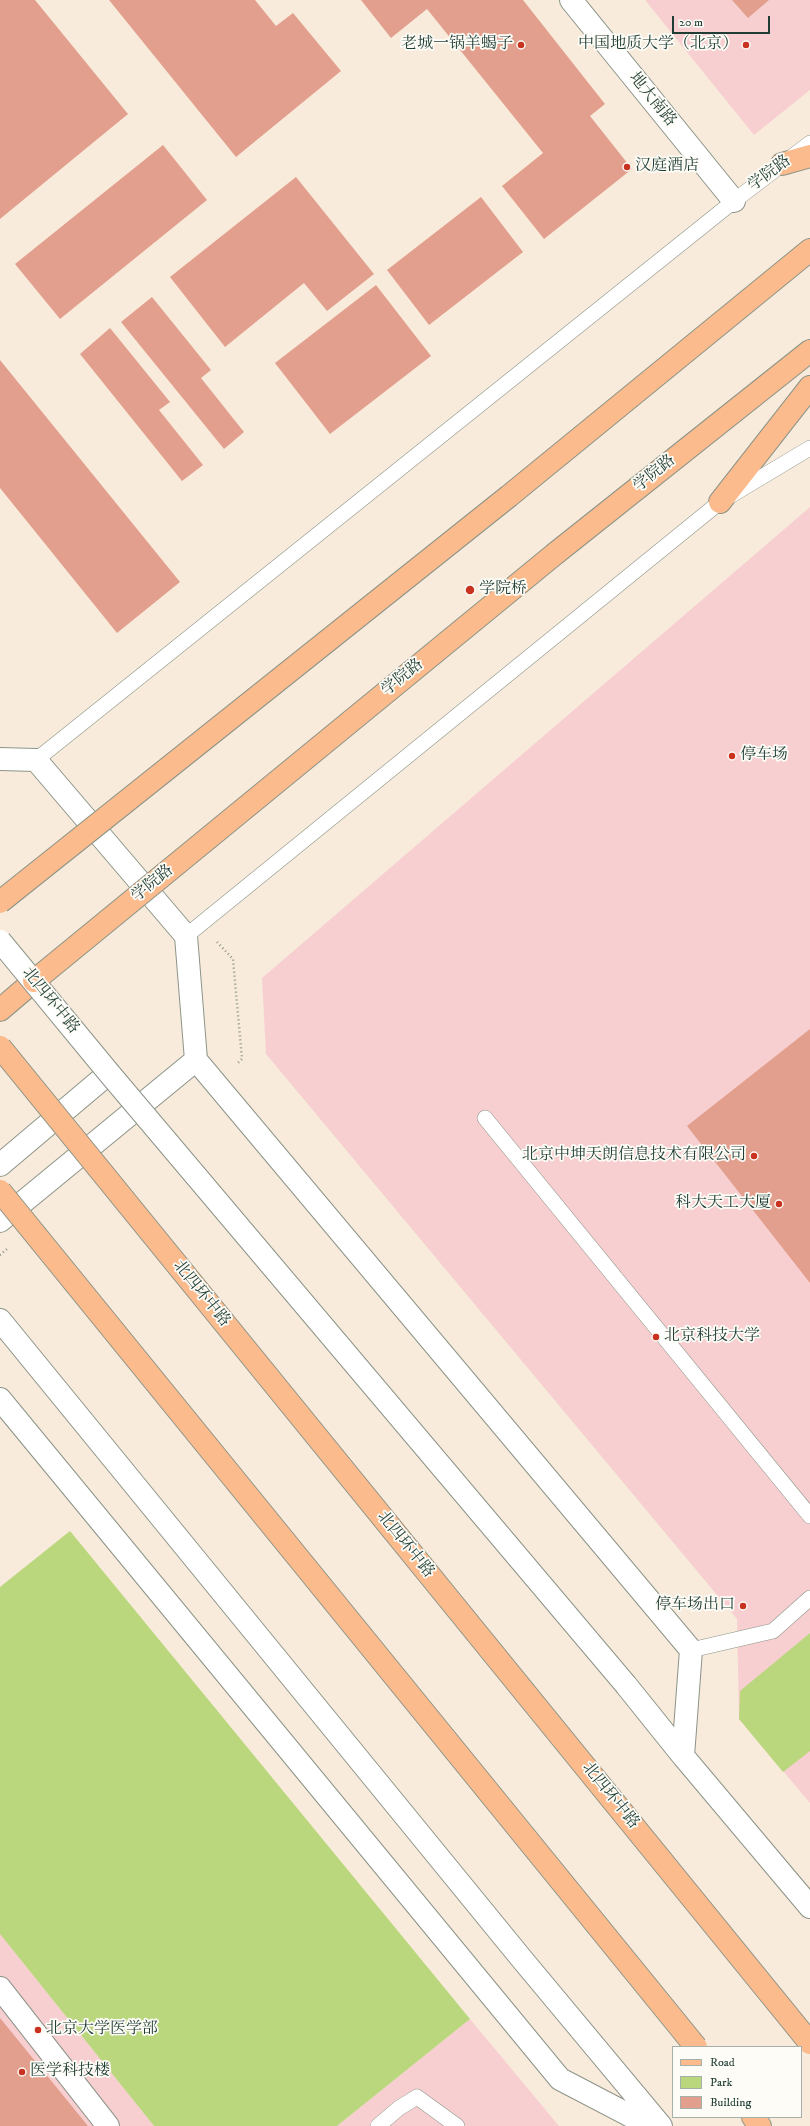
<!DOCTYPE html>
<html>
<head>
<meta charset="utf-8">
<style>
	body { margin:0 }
	#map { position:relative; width:810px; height:2126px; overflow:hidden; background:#f8ebdb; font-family:"IM FELL DW Pica",serif }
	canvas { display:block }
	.legend { position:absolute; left:672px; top:2046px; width:130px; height:72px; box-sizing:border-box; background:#fdfcf7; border:1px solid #a4b0a9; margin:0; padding:5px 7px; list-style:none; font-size:12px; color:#1f3d34 }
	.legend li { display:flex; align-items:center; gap:8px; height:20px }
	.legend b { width:20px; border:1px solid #a4b0a9 }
	.scale { position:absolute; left:672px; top:16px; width:98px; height:18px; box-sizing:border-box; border:2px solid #1f3d34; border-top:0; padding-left:5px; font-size:12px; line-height:14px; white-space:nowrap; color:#1f3d34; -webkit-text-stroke:3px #fdfcf7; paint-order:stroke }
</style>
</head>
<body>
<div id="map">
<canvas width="810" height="2126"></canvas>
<ul class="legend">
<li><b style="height:5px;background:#fbbb8c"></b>Road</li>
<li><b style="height:11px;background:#bad77d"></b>Park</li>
<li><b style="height:11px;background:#e29f8d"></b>Building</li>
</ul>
<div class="scale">20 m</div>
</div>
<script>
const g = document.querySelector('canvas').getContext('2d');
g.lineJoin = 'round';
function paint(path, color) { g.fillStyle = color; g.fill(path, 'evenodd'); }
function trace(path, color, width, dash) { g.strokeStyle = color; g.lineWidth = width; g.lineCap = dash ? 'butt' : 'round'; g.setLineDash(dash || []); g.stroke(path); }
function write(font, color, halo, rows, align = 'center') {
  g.font = font + ' "IM FELL DW Pica","Noto Serif SC",serif'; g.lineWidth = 3.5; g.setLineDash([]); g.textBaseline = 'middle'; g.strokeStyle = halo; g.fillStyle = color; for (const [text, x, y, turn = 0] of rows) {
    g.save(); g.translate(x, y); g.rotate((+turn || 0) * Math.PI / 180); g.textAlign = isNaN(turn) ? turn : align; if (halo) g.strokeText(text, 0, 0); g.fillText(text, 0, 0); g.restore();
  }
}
const built = new Path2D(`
	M645,0H810V90L754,135Z
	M810,507V1803L739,1719L737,1619L266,1054L262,978Z
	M0,1934L154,2126H0Z
	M470,2019L559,2126H337Z`);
const green = new Path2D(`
	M70,1531L470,2019L337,2126H154L0,1934V1587Z
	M810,1633V1751L783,1772L739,1719L740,1691Z`);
const building = new Path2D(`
	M0,0H35L128,114L0,219Z
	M109,0H255L276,26L293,13L341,71L236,157Z
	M361,0H523L605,104L590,116L632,169L544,239L502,186L543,153L427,9L391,38Z
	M732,0H769L748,18Z
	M163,145L207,200L60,319L15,264Z
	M296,177L374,274L327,311L304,283L225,347L170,277Z
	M481,197L523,252L429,325L387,270Z
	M376,285L431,356L330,434L275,363Z
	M152,297L211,370L201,378L244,432L224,449L121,322Z
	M110,328L170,402L159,410L203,465L182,481L80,354Z
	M0,360L180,582L117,633L0,488Z
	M810,1029V1283L687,1126Z
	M0,2018L88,2126H0Z`);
const path = new Path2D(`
	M217,942L233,959L242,1059L237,1064
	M0,1255L7,1249`);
const service = new Path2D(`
	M36,760L734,201L810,143
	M186,936L720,502L810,448
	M485,1118L810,1516
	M691,1650L773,1631L810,1598
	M378,2126L399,2108L417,2097L457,2126`);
const minor = new Path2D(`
	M571,0L734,201
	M0,1988L108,2126`);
const tertiary = new Path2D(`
	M0,759L36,760L186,936L196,1060L691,1650L683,1756
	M0,1165L109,1073
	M0,1221L196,1060
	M0,1320L521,1958L661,2126
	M0,1399L560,2079L650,2126
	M626,1685L683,1756L810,1907`);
const primary = new Path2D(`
	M782,164L810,156
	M509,496L810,250
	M720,502L810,387
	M556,553L810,351
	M0,1010L34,981`);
const trunk = new Path2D(`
	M753,2117L760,2126`);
const tertiaryBridge = new Path2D(`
	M0,941L109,1073L626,1685`);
const primaryBridge = new Path2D(`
	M0,902L509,496
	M34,981L556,553`);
const trunkBridge = new Path2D(`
	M0,1047L810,2043
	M0,1191L696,2047`);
const markers = [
	[521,45,4,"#c8321e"],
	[746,45,4,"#c8321e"],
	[627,167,4,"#c8321e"],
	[470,590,5,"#c8321e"],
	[732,756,4,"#c8321e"],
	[754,1156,4,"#c8321e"],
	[779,1204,4,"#c8321e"],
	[656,1337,4,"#c8321e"],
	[743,1606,4,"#c8321e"],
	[38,2030,4,"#c8321e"],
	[22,2072,4,"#c8321e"]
];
const poiNames = [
	["老城一锅羊蝎子",513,45,"right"],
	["中国地质大学（北京）",738,45,"right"],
	["汉庭酒店",635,167],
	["学院桥",479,590],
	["停车场",740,756],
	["北京中坤天朗信息技术有限公司",746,1156,"right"],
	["科大天工大厦",771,1204,"right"],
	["北京科技大学",664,1337],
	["停车场出口",735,1606,"right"],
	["北京大学医学部",46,2030],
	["医学科技楼",30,2072]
];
const streetNames = [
	["地大南路",652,100,51],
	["学院路",770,174,-37],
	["学院路",655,474,-39],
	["学院路",403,678,-39],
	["学院路",153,884,-39],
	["北四环中路",50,1001,51],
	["北四环中路",201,1294,51],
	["北四环中路",405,1545,51],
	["北四环中路",610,1796,51]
];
paint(built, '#f7cfd1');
paint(green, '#bad77d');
paint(building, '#e29f8d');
trace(service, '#8c9488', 16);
trace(minor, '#8c9488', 24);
trace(tertiary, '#8c9488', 24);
trace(primary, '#8c9488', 24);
trace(trunk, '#8c9488', 24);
trace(path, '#8c9488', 2.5, [1, 3]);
trace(service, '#fff', 15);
trace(minor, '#fff', 22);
trace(tertiary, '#fff', 22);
trace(primary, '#fbbb8c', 22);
trace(trunk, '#fbbb8c', 22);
trace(tertiaryBridge, '#8c9488', 24, []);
trace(primaryBridge, '#8c9488', 24, []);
trace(trunkBridge, '#8c9488', 24, []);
trace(tertiaryBridge, '#fff', 22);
trace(primaryBridge, '#fbbb8c', 22);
trace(trunkBridge, '#fbbb8c', 22);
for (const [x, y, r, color] of markers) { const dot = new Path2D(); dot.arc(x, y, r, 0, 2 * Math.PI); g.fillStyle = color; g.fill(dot); trace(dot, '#fdfcf7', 1.5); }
write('16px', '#1f3d34', '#fdfcf7', poiNames, 'left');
write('16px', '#1f3d34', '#fdfcf7', streetNames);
</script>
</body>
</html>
